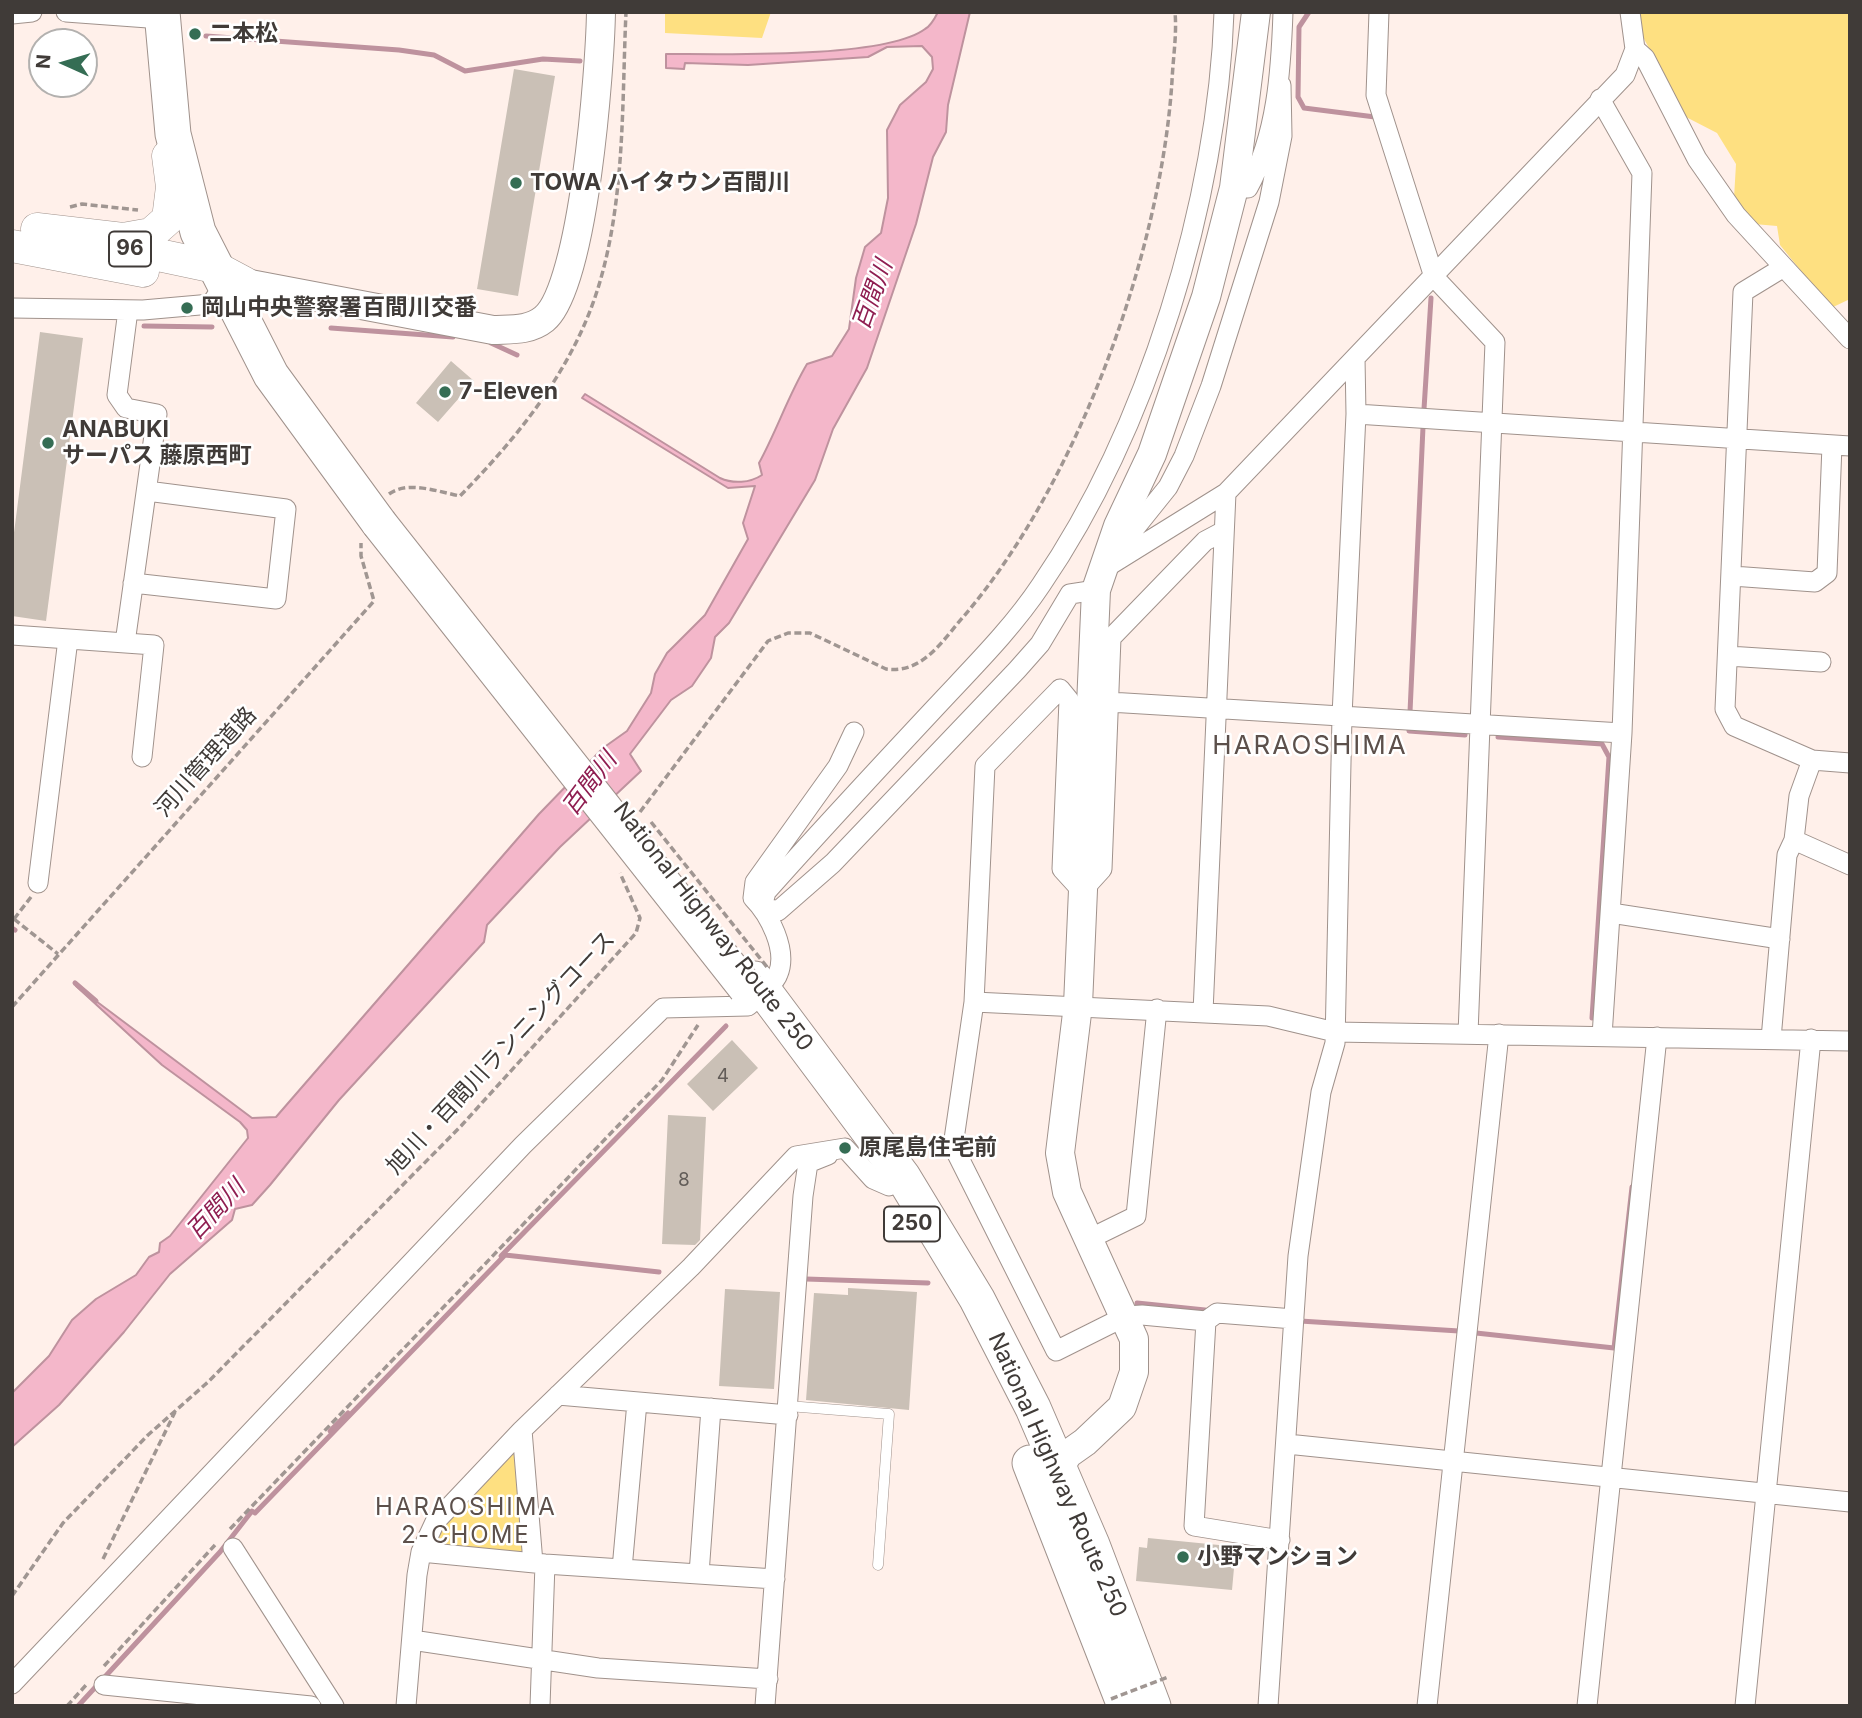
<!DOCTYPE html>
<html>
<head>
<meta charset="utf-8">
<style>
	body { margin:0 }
	#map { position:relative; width:1862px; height:1718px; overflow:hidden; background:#fff0ea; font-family:Inter,sans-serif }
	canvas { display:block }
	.frame { position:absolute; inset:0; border:14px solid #403b38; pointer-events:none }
	.north { position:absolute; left:28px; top:28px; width:70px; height:70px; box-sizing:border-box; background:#fff; border:2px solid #b3b1af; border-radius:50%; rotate:274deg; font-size:19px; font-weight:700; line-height:28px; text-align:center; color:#403b38 }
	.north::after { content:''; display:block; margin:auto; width:24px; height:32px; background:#356d54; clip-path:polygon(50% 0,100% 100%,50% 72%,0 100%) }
</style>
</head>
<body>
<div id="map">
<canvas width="1862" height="1718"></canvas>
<div class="frame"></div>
<div class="north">N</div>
</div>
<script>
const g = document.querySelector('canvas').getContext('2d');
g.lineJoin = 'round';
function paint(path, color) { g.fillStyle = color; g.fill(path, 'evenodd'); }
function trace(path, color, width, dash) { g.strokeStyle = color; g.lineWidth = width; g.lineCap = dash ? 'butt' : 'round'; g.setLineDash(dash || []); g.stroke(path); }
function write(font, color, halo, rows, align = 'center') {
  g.font = font + ' Inter,"Noto Sans JP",sans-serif'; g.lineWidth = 5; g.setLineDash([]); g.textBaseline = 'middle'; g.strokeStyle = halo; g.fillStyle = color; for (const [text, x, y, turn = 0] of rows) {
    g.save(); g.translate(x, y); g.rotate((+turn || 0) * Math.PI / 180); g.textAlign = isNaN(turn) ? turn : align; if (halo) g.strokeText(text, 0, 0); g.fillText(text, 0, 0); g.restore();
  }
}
const green = new Path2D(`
	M665,12H771L762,38L665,33Z
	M1639,12H1850V299L1831,308L1780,245L1777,226L1754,224L1734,198L1736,164L1717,133L1686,117L1643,37Z
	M511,1453L519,1458L526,1547L520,1555L430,1547L440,1528Z`);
const water = new Path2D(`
	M938,12H970L948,105L946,132L933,157L916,224L867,368L833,429L815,480L729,623L715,637L711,658L692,686L671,700L630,754L641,771L560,847L487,925L484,942L339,1100L270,1185L252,1205L235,1209L232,1220L170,1274L124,1332L59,1405L12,1447V1393L49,1356L72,1320L96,1299L136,1275L149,1257L159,1252L160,1243L170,1236L248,1138L247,1130L240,1122L162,1065L76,986L252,1118L276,1117L539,814L603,748L627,731L651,693L655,674L667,653L705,615L748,539L743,523L755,486L728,488L582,398L585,394L720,478C733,484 750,483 762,475L759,463C777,430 788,396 807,364L832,356L849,329L856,278L865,247L881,233L888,198L887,130L900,105L926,82L933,69L932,57L922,46L887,47L868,57L748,65L685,63L684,69L666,68V54C720,54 885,59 925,29C931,26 935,18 938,12Z`);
const stream = new Path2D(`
	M1309,12L1299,27L1298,97L1304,108L1375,117L1376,120
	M206,36L399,50L434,55L465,71L543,59L580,61
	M144,326L212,327
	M331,328L453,337
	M491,343L517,355
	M1424,409L1431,298
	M1410,712L1423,427
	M1409,729V731L1465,735
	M1498,737L1602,744L1609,757L1592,1018
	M12,928L15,930
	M75,983L96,1001
	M501,1256L726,1026
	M806,1279L928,1283
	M1137,1303L1205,1310
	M1300,1321L1459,1331
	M1476,1333L1614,1348L1632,1187
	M330,1431L348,1413
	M78,1706L220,1552L252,1511L255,1513L505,1255L659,1272`);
const building = new Path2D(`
	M514,69L555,76L518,296L477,289Z
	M40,332L83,338L46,621L12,616V548Z
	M451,361L474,381L438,422L416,403Z
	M732,1040L758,1068L713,1111L687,1084Z
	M668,1115L706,1117L700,1240L695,1245L662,1244Z
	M848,1288L917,1292L909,1410L806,1400L814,1293L848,1295Z
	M725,1289L780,1292L774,1389L719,1386Z
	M1148,1538L1229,1546L1227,1566L1234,1568L1232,1590L1136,1581L1139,1547L1147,1548Z`);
const path = new Path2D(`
	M70,207L82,204L138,210
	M389,494C408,480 439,492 460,496C521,434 577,364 601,278C625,193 622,100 626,12
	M640,812L768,641L788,633H810L886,669C923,674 942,641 964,616C1077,484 1161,253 1172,81C1173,58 1177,35 1175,12
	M14,919L58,954
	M14,919L31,897
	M12,1007L374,601L361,556V543
	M230,1529L662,1080L698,1025
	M103,1559L175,1412
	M12,1596L63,1523L148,1435L208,1382L461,1126L636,933L640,918L620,873
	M104,1666L215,1545
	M67,1706L87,1684`);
const lane = new Path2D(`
	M788,1406L889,1414L878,1565`);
const street = new Path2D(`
	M66,12L162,19
	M1379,12L1376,95L1434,277L1495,342L1468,1034
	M12,14L32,12
	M1635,49L1645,58L1697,159L1736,215L1850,339
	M1600,99L1642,173L1622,733L1602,1036
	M1234,188H1248C1277,135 1281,71 1283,12
	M1784,267L1743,292L1725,709L1734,726L1812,760L1850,763
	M12,308L143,310L211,304L224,285
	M1356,414L1850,446
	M1222,532L1205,541L1111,638L1102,869L1082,891L1062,869L1069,700L1060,689L985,766L974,1002L953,1146L1056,1351L1126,1316L1142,1315L1206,1321L1194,1526L1280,1540
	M1111,558L1168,487L1184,456L1211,386L1269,202L1282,136L1281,85
	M1102,570L1226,493L1625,75L1635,49L1630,12
	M1732,576L1815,582L1827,573L1832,445
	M133,583L276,599L286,509L147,491
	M12,635L154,645L142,757
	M125,643L157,414L126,408L117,395L128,310
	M1728,656L1821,662
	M1109,702L1622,733
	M1794,840L1850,865
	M38,883L68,639
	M762,907L766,892C821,830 877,770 934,709C971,669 1011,630 1041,585C1147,430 1218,200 1224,12
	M762,907L778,911L833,863L1017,670L1040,644L1070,594L1096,590
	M1611,913L1780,939
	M764,991C769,986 776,981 778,974C788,950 769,914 753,898L755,882L838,766L854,732
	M974,1002L1268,1016L1335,1032L1850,1041
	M1203,1012L1226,493
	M1771,1039L1787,855L1794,840L1799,796L1812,760
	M845,1148L873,1179L889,1186
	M1087,1240L1136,1216L1157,1009
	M1206,1321L1217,1313L1294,1319
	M558,1395L788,1415
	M522,1430L533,1563
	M1287,1444L1850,1502
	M233,1548L334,1706
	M421,1552L545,1564L775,1579
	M622,1569L637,1402
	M699,1574L711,1408
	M412,1640L598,1668L768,1679
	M12,1684L523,1145L663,1008L748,1006L755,1000
	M104,1685L311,1706
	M406,1706L417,1575L421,1552L435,1522L522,1430L691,1267L796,1156L845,1148
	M540,1706L545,1564
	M765,1706L803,1196L808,1163L828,1155
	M1268,1706L1298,1256L1321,1092L1335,1043L1342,716L1356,414L1355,358
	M1427,1706L1499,1034
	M1587,1706L1657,1037
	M1745,1706L1811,1039`);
const secondary = new Path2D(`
	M245,283L493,330C511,329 529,331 544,319C584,287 600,67 601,12
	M1058,1470L1068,1454L1085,1442L1122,1407L1134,1372V1339L1067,1192L1060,1153L1078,1005L1096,590L1118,526L1152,454L1206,297L1234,188L1256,12`);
const primary = new Path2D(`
	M37,229L123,239L151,234L168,219L172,187L168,156
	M12,246L143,271
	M116,246L215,267L245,283`);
const highway = new Path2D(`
	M162,12L173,134L198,232L271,375L379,523
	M755,979L903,1177L977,1299L1033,1408L1092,1545L1153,1706
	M1030,1463L1125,1706`);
const pathBridge = new Path2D(`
	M651,822L767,967
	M1111,1699L1168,1677`);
const highwayBridge = new Path2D(`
	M379,523L746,988`);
const markers = [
	[195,34,7,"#356d54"],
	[516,183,7,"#356d54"],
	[187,308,7,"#356d54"],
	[445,392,7,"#356d54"],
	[48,443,7,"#356d54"],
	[845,1148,7,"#356d54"],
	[1183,1557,7,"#356d54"]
];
const numberNames = [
	["4",723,1076],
	["8",684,1180]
];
const shields = [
	[130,249,42],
	[912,1224,56]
];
const shieldNames = [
	["96",130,249],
	["250",912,1224]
];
const poiNames = [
	["二本松",209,34],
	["TOWA ハイタウン百間川",530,183],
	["岡山中央警察署百間川交番",201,308],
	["7-Eleven",459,392],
	["ANABUKI",62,430],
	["サーパス 藤原西町",62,456],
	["原尾島住宅前",859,1148],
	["小野マンション",1197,1557]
];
const streetNames = [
	["河川管理道路",206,762,-48],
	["National Highway Route 250",713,927,52],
	["旭川・百間川ランニングコース",501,1053,-47],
	["National Highway Route 250",1057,1475,66]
];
const waterNames = [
	["百間川",873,295,-70],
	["百間川",590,784,-53],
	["百間川",216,1210,-47]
];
const neighbourhoodNames = [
	["HARAOSHIMA",466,1508],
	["2-CHOME",466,1536]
];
const quarterNames = [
	["HARAOSHIMA",1310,746]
];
paint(green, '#fee081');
paint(water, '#f4b7ca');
trace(water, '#be929e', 2);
trace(stream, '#be929e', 5);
paint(building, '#cac0b6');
trace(lane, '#a0928c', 11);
trace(street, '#a0928c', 21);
trace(secondary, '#a0928c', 30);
trace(primary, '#a0928c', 33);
trace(highway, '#a0928c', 37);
trace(path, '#a09692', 3.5, [7, 3.5]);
trace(lane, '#fff', 10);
trace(street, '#fff', 19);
trace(secondary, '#fff', 28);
trace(primary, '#fff', 32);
trace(highway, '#fff', 35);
trace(highwayBridge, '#a0928c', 37, []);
trace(pathBridge, '#a09692', 3.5, [7, 3.5]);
trace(highwayBridge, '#fff', 35);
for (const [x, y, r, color] of markers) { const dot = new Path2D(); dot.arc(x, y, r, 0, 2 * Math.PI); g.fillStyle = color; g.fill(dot); trace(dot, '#fff', 2.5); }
write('19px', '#625c58', null, numberNames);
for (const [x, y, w] of shields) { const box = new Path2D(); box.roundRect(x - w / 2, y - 17.5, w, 35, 5); g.fillStyle = '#fff'; g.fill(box); trace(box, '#403b38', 2); }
write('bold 21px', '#403b38', null, shieldNames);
write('bold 23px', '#403b38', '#fff', poiNames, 'left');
write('23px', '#403b38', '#fff', streetNames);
write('italic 24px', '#8f1e51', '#fff', waterNames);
g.letterSpacing = '2px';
write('24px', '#5c504b', '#fff', neighbourhoodNames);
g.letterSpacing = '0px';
g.letterSpacing = '2px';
write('26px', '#5c504b', '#fff', quarterNames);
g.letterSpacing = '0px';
</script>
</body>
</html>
